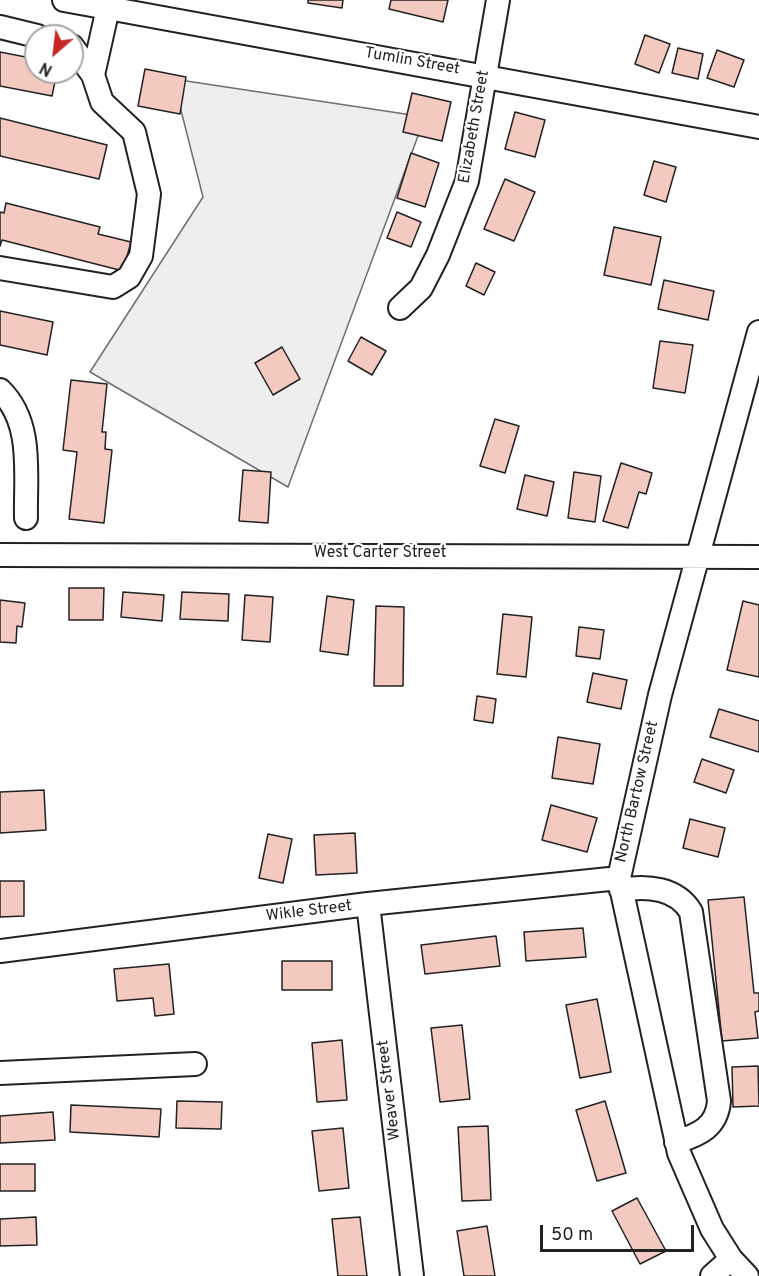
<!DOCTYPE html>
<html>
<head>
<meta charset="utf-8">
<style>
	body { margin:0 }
	#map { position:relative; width:759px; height:1276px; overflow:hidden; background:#fff; font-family:Overpass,sans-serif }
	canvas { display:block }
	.north { position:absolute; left:24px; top:24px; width:60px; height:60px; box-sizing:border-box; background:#fff; border:2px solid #a7a7a7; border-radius:50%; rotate:208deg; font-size:16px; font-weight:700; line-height:24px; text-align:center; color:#222 }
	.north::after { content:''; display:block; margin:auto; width:21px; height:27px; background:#c62828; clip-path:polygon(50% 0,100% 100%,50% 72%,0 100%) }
	.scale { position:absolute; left:540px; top:1225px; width:154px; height:27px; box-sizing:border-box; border:3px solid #222; border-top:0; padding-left:8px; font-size:18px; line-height:21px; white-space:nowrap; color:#222; -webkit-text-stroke:4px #fff; paint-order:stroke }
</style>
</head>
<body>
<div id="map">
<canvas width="759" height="1276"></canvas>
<div class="north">N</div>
<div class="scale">50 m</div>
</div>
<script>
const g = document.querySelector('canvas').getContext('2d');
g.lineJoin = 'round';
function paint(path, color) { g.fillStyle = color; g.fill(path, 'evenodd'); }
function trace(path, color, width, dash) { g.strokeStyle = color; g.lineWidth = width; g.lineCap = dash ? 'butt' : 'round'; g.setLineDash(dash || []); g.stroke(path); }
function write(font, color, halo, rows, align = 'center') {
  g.font = font + ' Overpass,sans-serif'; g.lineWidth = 4.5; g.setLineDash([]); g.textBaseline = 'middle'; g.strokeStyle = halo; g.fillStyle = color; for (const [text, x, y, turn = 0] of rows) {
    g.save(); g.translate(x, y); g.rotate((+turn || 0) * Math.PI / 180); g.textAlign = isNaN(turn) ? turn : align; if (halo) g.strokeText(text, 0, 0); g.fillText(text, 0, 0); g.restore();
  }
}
const green = new Path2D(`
	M173,79L425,117L288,487L90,372L203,197Z`);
const building = new Path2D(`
	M308,0H343L342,8L308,3Z
	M391,0H448L443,22L389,9Z
	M645,35L670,44L659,73L635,64Z
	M678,48L703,54L698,79L672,73Z
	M717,50L744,60L734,87L707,78Z
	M0,52L36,59V72H57L52,96L0,86Z
	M145,69L186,77L180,114L138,106Z
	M412,93L451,102L442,141L403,132Z
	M515,112L545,120L535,157L505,149Z
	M0,118L107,145L99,179L0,156Z
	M411,153L439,163L425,207L397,198Z
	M654,161L676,167L666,202L644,195Z
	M505,179L535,192L514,241L484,229Z
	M6,203L100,227L98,234L131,242L123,271L2,240L0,246V212L4,213Z
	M397,212L421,222L411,247L387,238Z
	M614,227L661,237L651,285L604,275Z
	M476,263L495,272L484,295L466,286Z
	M664,280L714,291L708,320L658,309Z
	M0,311L53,322L47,355L0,345Z
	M361,337L386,351L372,375L348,361Z
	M660,341L693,345L685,393L653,388Z
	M282,347L300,379L273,395L255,363Z
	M71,380L107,384L102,432H106L105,449L112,450L104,523L69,519L77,452L63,450Z
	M495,419L519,426L505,473L480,466Z
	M621,463L652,473L646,494L639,492L628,528L603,521Z
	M243,470L271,472L268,523L239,521Z
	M574,472L601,476L595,522L568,518Z
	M525,475L554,482L547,516L517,509Z
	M69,588H104L103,620H69Z
	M123,592L164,595L162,621L121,617Z
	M182,592L229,594L228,621L180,619Z
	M245,595L273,597L270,642L242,640Z
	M327,596L354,600L348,655L320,651Z
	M0,600L25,603L22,627L17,626L16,643L0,642Z
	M743,601L759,605V677L727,670Z
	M376,606L404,607L403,686H374Z
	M503,614L532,617L526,677L497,674Z
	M579,627L604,630L600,659L576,656Z
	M593,673L627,680L621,709L587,702Z
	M477,696L496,699L493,723L474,720Z
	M719,709L759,721V752L710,737Z
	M558,737L600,744L593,784L552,778Z
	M702,759L734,770L726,793L694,782Z
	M44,790L46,830L0,833V792Z
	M551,805L597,818L587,852L542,840Z
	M690,819L725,828L718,857L683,848Z
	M355,833L357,873L316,875L314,835Z
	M268,834L292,839L283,883L259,878Z
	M0,881H24V916L0,917Z
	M744,897L754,993H759V1011L755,1012L758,1038L722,1041L708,900Z
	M583,928L586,957L526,961L524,932Z
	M496,936L500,966L425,974L421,945Z
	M282,961H332V990H282Z
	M169,964L174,1014L155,1016L153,998L117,1001L114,969Z
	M597,999L611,1072L580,1078L566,1005Z
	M462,1025L470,1099L440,1102L431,1028Z
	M342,1040L347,1100L317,1102L312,1043Z
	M758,1066L759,1106L733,1107L732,1067Z
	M177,1101L222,1102L221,1129L176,1128Z
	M605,1101L626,1173L597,1181L576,1110Z
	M71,1105L161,1109L159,1137L70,1132Z
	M53,1112L55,1140L0,1143V1116Z
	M488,1126L491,1200L462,1201L458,1127Z
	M343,1128L349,1188L319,1191L312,1131Z
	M0,1164H35V1191H0Z
	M637,1198L666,1251L640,1264L612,1211Z
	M36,1217L37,1245L0,1246V1219Z
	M360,1217L367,1276H338L332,1219Z
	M487,1226L495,1276H464L457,1231Z`);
const minor = new Path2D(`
	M64,0L759,127
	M0,27L37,36
	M72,46L93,75
	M0,268L113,287L129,277L141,256L149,194L134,132L102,102L93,75L108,8
	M400,308L421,288L438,255L467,181L498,0
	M0,390C34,423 25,474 26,518
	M0,555L759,557
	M621,890C647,885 677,888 691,912L719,1101C717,1127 699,1135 676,1142
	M368,904L412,1276
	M0,951L368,904L619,878
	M0,1073L195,1064
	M712,1276L731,1259
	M747,1276L731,1259L712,1229L679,1153L619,878L660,695L759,332`);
const streetNames = [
	["Tumlin Street",412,62,10],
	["Elizabeth Street",475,127,-80],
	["West Carter Street",380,554],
	["North Bartow Street",638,792,-77],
	["Wikle Street",309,912,-7],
	["Weaver Street",390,1090,-97]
];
paint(green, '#eee');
trace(green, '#6f6f6f', 1.5);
paint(building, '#f3c9c0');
trace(building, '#222', 1.5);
trace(minor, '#222', 26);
trace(minor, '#fff', 22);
write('16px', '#222', '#fff', streetNames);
</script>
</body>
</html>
